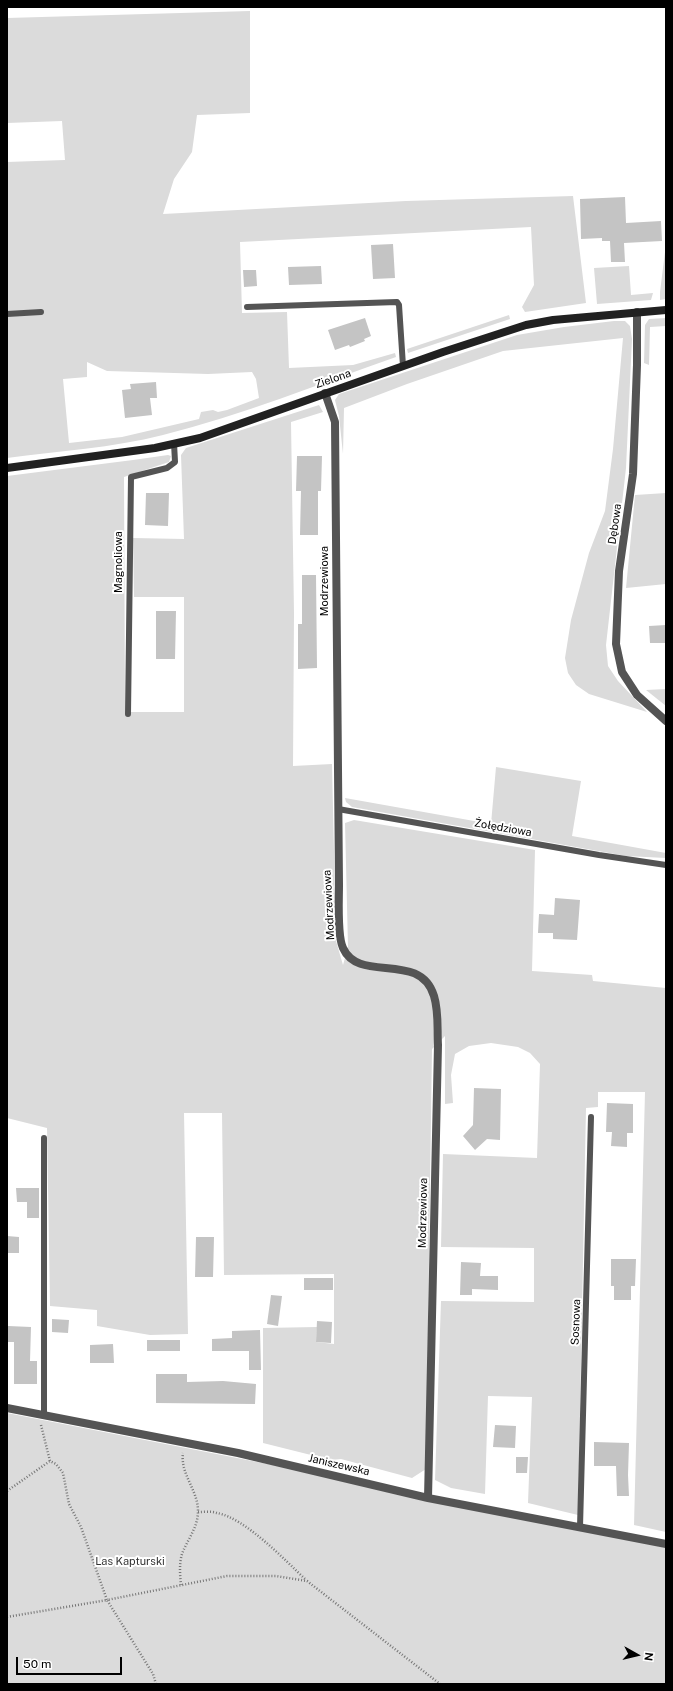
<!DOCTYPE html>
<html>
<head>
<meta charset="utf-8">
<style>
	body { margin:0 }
	#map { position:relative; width:673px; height:1691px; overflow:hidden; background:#fff; font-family:"Public Sans",sans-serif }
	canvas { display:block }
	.frame { position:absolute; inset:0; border:8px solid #000; pointer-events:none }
	.north { position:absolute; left:617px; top:1635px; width:40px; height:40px; -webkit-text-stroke:3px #fff; paint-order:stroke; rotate:98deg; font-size:11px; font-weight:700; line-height:16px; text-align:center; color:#000 }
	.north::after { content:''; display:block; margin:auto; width:14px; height:18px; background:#000; clip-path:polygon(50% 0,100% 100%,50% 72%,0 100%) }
	.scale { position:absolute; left:16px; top:1657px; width:106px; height:18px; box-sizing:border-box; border:2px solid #000; border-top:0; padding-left:5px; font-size:12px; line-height:14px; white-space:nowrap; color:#000; -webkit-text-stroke:3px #fff; paint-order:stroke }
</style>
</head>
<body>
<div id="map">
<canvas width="673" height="1691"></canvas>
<div class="frame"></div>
<div class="north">N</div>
<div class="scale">50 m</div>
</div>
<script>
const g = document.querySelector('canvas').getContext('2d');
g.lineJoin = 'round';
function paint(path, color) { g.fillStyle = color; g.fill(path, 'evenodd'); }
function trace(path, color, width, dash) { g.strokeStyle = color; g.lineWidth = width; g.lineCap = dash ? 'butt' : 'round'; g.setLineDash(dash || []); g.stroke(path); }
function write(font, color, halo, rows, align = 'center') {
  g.font = font + ' "Public Sans",sans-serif'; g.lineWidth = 4; g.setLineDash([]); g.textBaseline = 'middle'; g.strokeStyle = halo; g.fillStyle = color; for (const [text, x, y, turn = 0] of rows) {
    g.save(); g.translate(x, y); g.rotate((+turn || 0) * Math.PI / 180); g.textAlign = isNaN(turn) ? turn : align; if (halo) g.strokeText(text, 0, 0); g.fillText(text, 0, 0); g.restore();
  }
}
const green = new Path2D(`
	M250,11V113L197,115L192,152L174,179L163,214L406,201L573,196L586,303L525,312L522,307L534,285L531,227L240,242L242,313L287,312L289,368L353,365L395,353L396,357C319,384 242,415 163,435C112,448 59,451 7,458V162L65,160L62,121L7,123V18ZM87,362L107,371L208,374L252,372L256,379L259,398L227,410L218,412L213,410L201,412L199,419L122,437L69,443L63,379L87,377Z
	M666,244V299L660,300V292Z
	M629,266L631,295L653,293L651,300L597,304L594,268Z
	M509,315L510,319L408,353L407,349Z
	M666,318V326L650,327L649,365L644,363L645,325L649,319Z
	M614,321H625L630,326L632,339L626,468L606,645L608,666L618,681L647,712L589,694L576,685L568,673L565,658L571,620L589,553L605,511L613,449L623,338L503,351L407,384L344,408L343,454L339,416L335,400L339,394L517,335L564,327Z
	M319,405L323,412L291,422L294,614L293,766L332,764L336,941L343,965L348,947L345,823L354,820L535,850L532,971L592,975L593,981L666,988V1532L634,1525L645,1092H598V1107L586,1108L578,1515L528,1503L532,1397L488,1396L485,1494L451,1488L435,1480L441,1301L534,1302V1248L441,1247L443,1154L537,1158L540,1064L530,1053L518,1047L491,1043L469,1046L455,1054L451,1075L453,1103L445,1104V1036L432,1049L426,1469L412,1478L341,1459L331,1460L263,1443V1328L317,1327L316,1342L334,1344V1274L224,1275L222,1113H184L188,1334L150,1335L97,1326V1310L50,1306L47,1128L7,1118V476L133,460L168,455L171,456L169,462L124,477L125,712H184V597H134L133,538L184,539L181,455L186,448Z
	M666,493V584L626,588L635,495Z
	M666,689V706L646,690Z
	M496,767L581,781L572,836L666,853V858L626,856L352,807L346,802L345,798L491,824Z
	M7,1413L513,1512L666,1548V1684H7Z`);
const building = new Path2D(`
	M625,197L626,223L661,221L662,241L624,243L625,262H611L610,241H602V238L581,239L580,199Z
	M393,244L395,278L373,279L371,245Z
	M321,266L322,284L289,285L288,267Z
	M243,270H256L257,286L244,287Z
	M365,318L371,336L364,339L365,341L350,347L349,345L335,350L328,330Z
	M156,382L157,398H150L152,415L125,418L122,390L131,389L130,384Z
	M297,456H322L321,491H318V535H300L301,491H296Z
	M146,493H169L168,526L145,525Z
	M302,575H316L317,668L298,669V624H302Z
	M156,611H176L175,659H156Z
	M666,625V643H650L649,626Z
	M555,898L580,900L577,940L553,939V933H538L539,914L554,915Z
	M474,1088L501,1089L500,1140L487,1139L475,1150L463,1136L473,1125Z
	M607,1103L633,1104V1133H627V1147L611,1146L612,1132H606Z
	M16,1188H39V1218H27V1202H17Z
	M7,1236L19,1237V1253H7Z
	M196,1237H214L213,1277H195Z
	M611,1259H636L635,1286H631V1300H614V1286H611Z
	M461,1262L481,1263L480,1276H498V1290L472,1289V1295H460Z
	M304,1278H333V1290H304Z
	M271,1295L282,1296L278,1326L267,1324Z
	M52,1319L69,1320L68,1333L52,1332Z
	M317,1321L332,1322L331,1343L316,1342Z
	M8,1326L31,1327L30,1361H37V1384H14V1342H8Z
	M260,1330L261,1370H249V1351H212V1339L232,1338V1331Z
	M147,1340H180V1351H147Z
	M113,1344L114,1363H90V1345Z
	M156,1374H187V1382L223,1381L256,1384L255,1404L156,1403Z
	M495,1425L516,1426L515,1448L493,1447Z
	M594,1442L629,1443L628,1475L629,1496H617L616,1466H594Z
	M516,1457H528L527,1473H516Z`);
const path = new Path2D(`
	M41,1425L50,1461L56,1464L63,1473L69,1504L81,1527L107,1600L227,1576H276L307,1581L440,1684
	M7,1491L50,1461
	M198,1512C204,1512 211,1511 217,1513C245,1518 285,1560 306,1580
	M181,1585C180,1575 179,1564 182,1554C187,1540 198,1528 198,1511C198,1490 180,1474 183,1453
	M7,1617L107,1600L153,1674L156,1684`);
const lane = new Path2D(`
	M247,307L397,302L399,305L403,366
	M7,314L41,312
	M128,714L131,477L167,468L175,462L174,443
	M338,809L599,855L666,865
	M44,1138V1415
	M580,1527L591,1117`);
const street = new Path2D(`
	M637,312V365L633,474L619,571L616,644L622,672L637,695L666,721
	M325,393L335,422L339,885C339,900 337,935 343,948C359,984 420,950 434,996C439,1012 437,1029 438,1045L428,1498
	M7,1408L238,1453L428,1498L666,1544`);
const secondary = new Path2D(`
	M7,468L155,448L200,438L443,352L526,325L553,320L666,310`);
const streetNames = [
	["Zielona",333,379,-19],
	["Dębowa",615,524,-82],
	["Magnoliowa",119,562,-90],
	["Modrzewiowa",325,581,-90],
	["Żołędziowa",503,828,10],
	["Modrzewiowa",329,905,-93],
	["Modrzewiowa",423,1213,-89],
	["Sosnowa",576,1322,-88],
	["Janiszewska",339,1465,13]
];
const parkNames = [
	["Las Kapturski",130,1562]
];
paint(green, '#dbdbdb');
paint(building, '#c4c4c4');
trace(path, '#767676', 2.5, [1, 2]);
trace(lane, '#545454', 6);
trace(street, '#545454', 8);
trace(secondary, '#212121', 8);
write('11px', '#000', '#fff', streetNames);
write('11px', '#323232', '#fff', parkNames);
</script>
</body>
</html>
